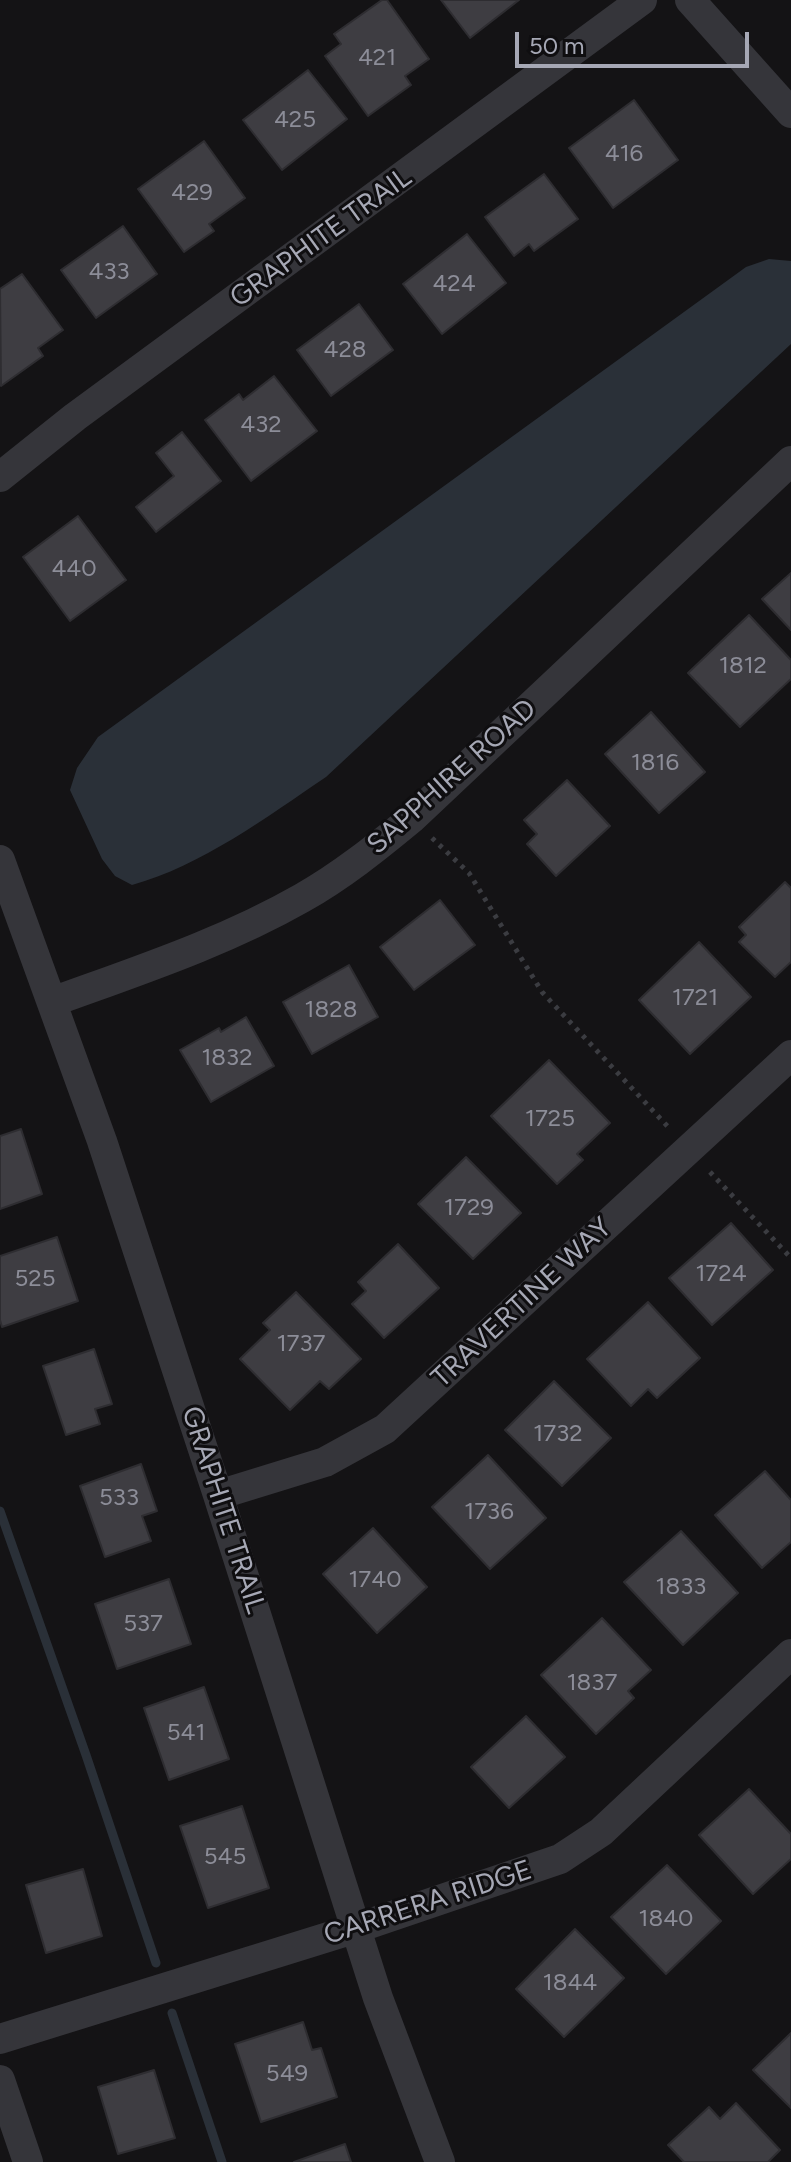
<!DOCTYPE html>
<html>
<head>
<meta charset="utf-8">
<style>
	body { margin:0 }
	#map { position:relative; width:791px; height:2162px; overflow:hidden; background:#141315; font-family:Figtree,sans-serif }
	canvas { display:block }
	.scale { position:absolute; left:515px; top:32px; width:234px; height:36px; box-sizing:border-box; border:4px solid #a6a8b5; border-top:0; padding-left:10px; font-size:24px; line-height:28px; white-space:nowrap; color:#a6a8b5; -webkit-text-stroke:6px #0f0e10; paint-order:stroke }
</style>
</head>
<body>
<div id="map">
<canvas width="791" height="2162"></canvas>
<div class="scale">50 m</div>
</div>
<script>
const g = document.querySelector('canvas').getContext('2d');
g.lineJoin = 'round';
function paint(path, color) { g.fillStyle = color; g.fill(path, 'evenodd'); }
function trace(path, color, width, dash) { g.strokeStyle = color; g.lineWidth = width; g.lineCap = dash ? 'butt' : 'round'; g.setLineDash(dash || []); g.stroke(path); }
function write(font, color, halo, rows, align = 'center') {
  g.font = font + ' Figtree,sans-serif'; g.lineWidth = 6; g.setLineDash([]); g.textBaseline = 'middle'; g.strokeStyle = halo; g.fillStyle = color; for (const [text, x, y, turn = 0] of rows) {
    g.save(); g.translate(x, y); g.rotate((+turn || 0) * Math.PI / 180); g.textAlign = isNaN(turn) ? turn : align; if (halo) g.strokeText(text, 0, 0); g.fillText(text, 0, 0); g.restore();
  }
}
const water = new Path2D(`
	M769,259L791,261V344L326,777C267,817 201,866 132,885L115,876L102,859L70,790L77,768L98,737L746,267Z`);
const stream = new Path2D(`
	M0,1511L86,1755L156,1963
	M172,2013L222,2162`);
const building = new Path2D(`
	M382,0H387L429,59L405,76L411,85L368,116L325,56L341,44L334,34Z
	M441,0H519L470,38Z
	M308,70L347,119L282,170L243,120Z
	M634,100L678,160L613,208L569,148Z
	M204,141L245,198L209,224L214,231L184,252L138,189Z
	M544,174L578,219L534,251L529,244L514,256L485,217Z
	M123,226L157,274L96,318L61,270Z
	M467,234L506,283L442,334L403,284Z
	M22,274L63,330L38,348L43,356L1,386L0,289Z
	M359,304L393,350L331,396L297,350Z
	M274,376L317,431L251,481L205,420L239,394L243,400Z
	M182,432L221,481L156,532L136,507L174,476L156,453Z
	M78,516L126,580L70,621L23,557Z
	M791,573V630L762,599Z
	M749,615L791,660V679L740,727L688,673Z
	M651,712L705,772L659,813L605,754Z
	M567,780L610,826L556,876L527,844L537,834L524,820Z
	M785,882L791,888V962L775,977L739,942L746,935L739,927Z
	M440,900L475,945L414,990L380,947Z
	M699,942L751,997L690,1054L639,1000Z
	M349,965L378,1017L312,1054L283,1002Z
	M246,1017L274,1066L211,1102L180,1050L219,1028L221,1032Z
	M549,1060L610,1123L577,1154L583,1160L557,1184L491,1116Z
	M21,1129L42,1194L0,1209V1136Z
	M466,1157L521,1213L473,1259L418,1204Z
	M731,1223L773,1270L712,1325L669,1278Z
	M57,1237L78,1301L2,1327L0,1320V1256Z
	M398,1244L439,1288L384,1338L352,1304L366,1291L358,1282Z
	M296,1292L361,1359L329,1389L320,1381L290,1410L240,1359L270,1330L263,1323Z
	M648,1302L700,1358L657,1398L648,1389L631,1406L587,1359Z
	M94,1349L112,1404L95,1409L100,1424L66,1435L43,1366Z
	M554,1381L611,1438L562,1486L505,1430Z
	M488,1455L546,1518L490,1569L432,1507Z
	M141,1464L157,1511L142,1516L151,1541L105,1557L80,1486Z
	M765,1471L791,1500V1542L762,1568L715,1515Z
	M373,1528L427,1587L377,1633L323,1574Z
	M681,1531L738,1593L683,1645L624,1582Z
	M169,1579L191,1644L117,1669L95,1604Z
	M602,1618L651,1670L628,1691L634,1698L596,1734L541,1675Z
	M204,1687L229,1759L169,1780L144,1708Z
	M526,1716L565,1757L509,1808L471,1767Z
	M749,1789L791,1834V1859L753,1894L699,1835Z
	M242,1806L269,1888L208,1908L180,1826Z
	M667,1865L721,1921L666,1974L611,1917Z
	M83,1869L102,1936L46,1953L26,1885Z
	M575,1929L624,1978L564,2037L516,1989Z
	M303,2022L312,2050L321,2048L337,2097L261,2122L235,2044Z
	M791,2033V2108L753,2070Z
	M154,2070L175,2138L118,2154L98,2087Z
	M736,2103L780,2150L768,2162H684L668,2145L709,2107L720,2119Z
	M345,2144L351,2162H294Z`);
const path = new Path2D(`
	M432,838L469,873L542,992L670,1129
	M710,1172L791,1258`);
const minor = new Path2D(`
	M690,0L791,113
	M0,477L75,417L642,0
	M0,860L102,1141L218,1495L378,1998L440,2162
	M52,1002C137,971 223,943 302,898C341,876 376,848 411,819L791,461
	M218,1495L325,1462L385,1429L791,1055
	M0,2039L357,1928L560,1859L601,1832L791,1654
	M0,2080L28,2162`);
const numberNames = [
	["421",377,58],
	["425",295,120],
	["416",624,154],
	["429",192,193],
	["433",109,272],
	["424",454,284],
	["428",345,350],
	["432",261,425],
	["440",74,569],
	["1812",743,666],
	["1816",655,763],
	["1721",695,998],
	["1828",331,1010],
	["1832",227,1058],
	["1725",550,1119],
	["1729",469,1208],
	["1724",721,1274],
	["525",35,1279],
	["1737",301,1344],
	["1732",558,1434],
	["533",119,1498],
	["1736",489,1512],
	["1740",375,1580],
	["1833",681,1587],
	["537",143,1624],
	["1837",592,1683],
	["541",186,1733],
	["545",225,1857],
	["1840",666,1919],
	["1844",570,1983],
	["549",287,2074]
];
const streetNames = [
	["GRAPHITE TRAIL",321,238,-36],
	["SAPPHIRE ROAD",452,777,-42],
	["TRAVERTINE WAY",522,1303,-43],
	["GRAPHITE TRAIL",223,1510,72],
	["CARRERA RIDGE",428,1903,-18]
];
paint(water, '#2a3038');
trace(stream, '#2a3038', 9);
paint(building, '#3e3d42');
trace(building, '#2e2d31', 2);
trace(path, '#3b3c41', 5, [4, 6]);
trace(minor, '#35353a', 30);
write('24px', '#8c8d98', null, numberNames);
write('28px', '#a6a8b5', '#0f0e10', streetNames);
</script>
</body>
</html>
